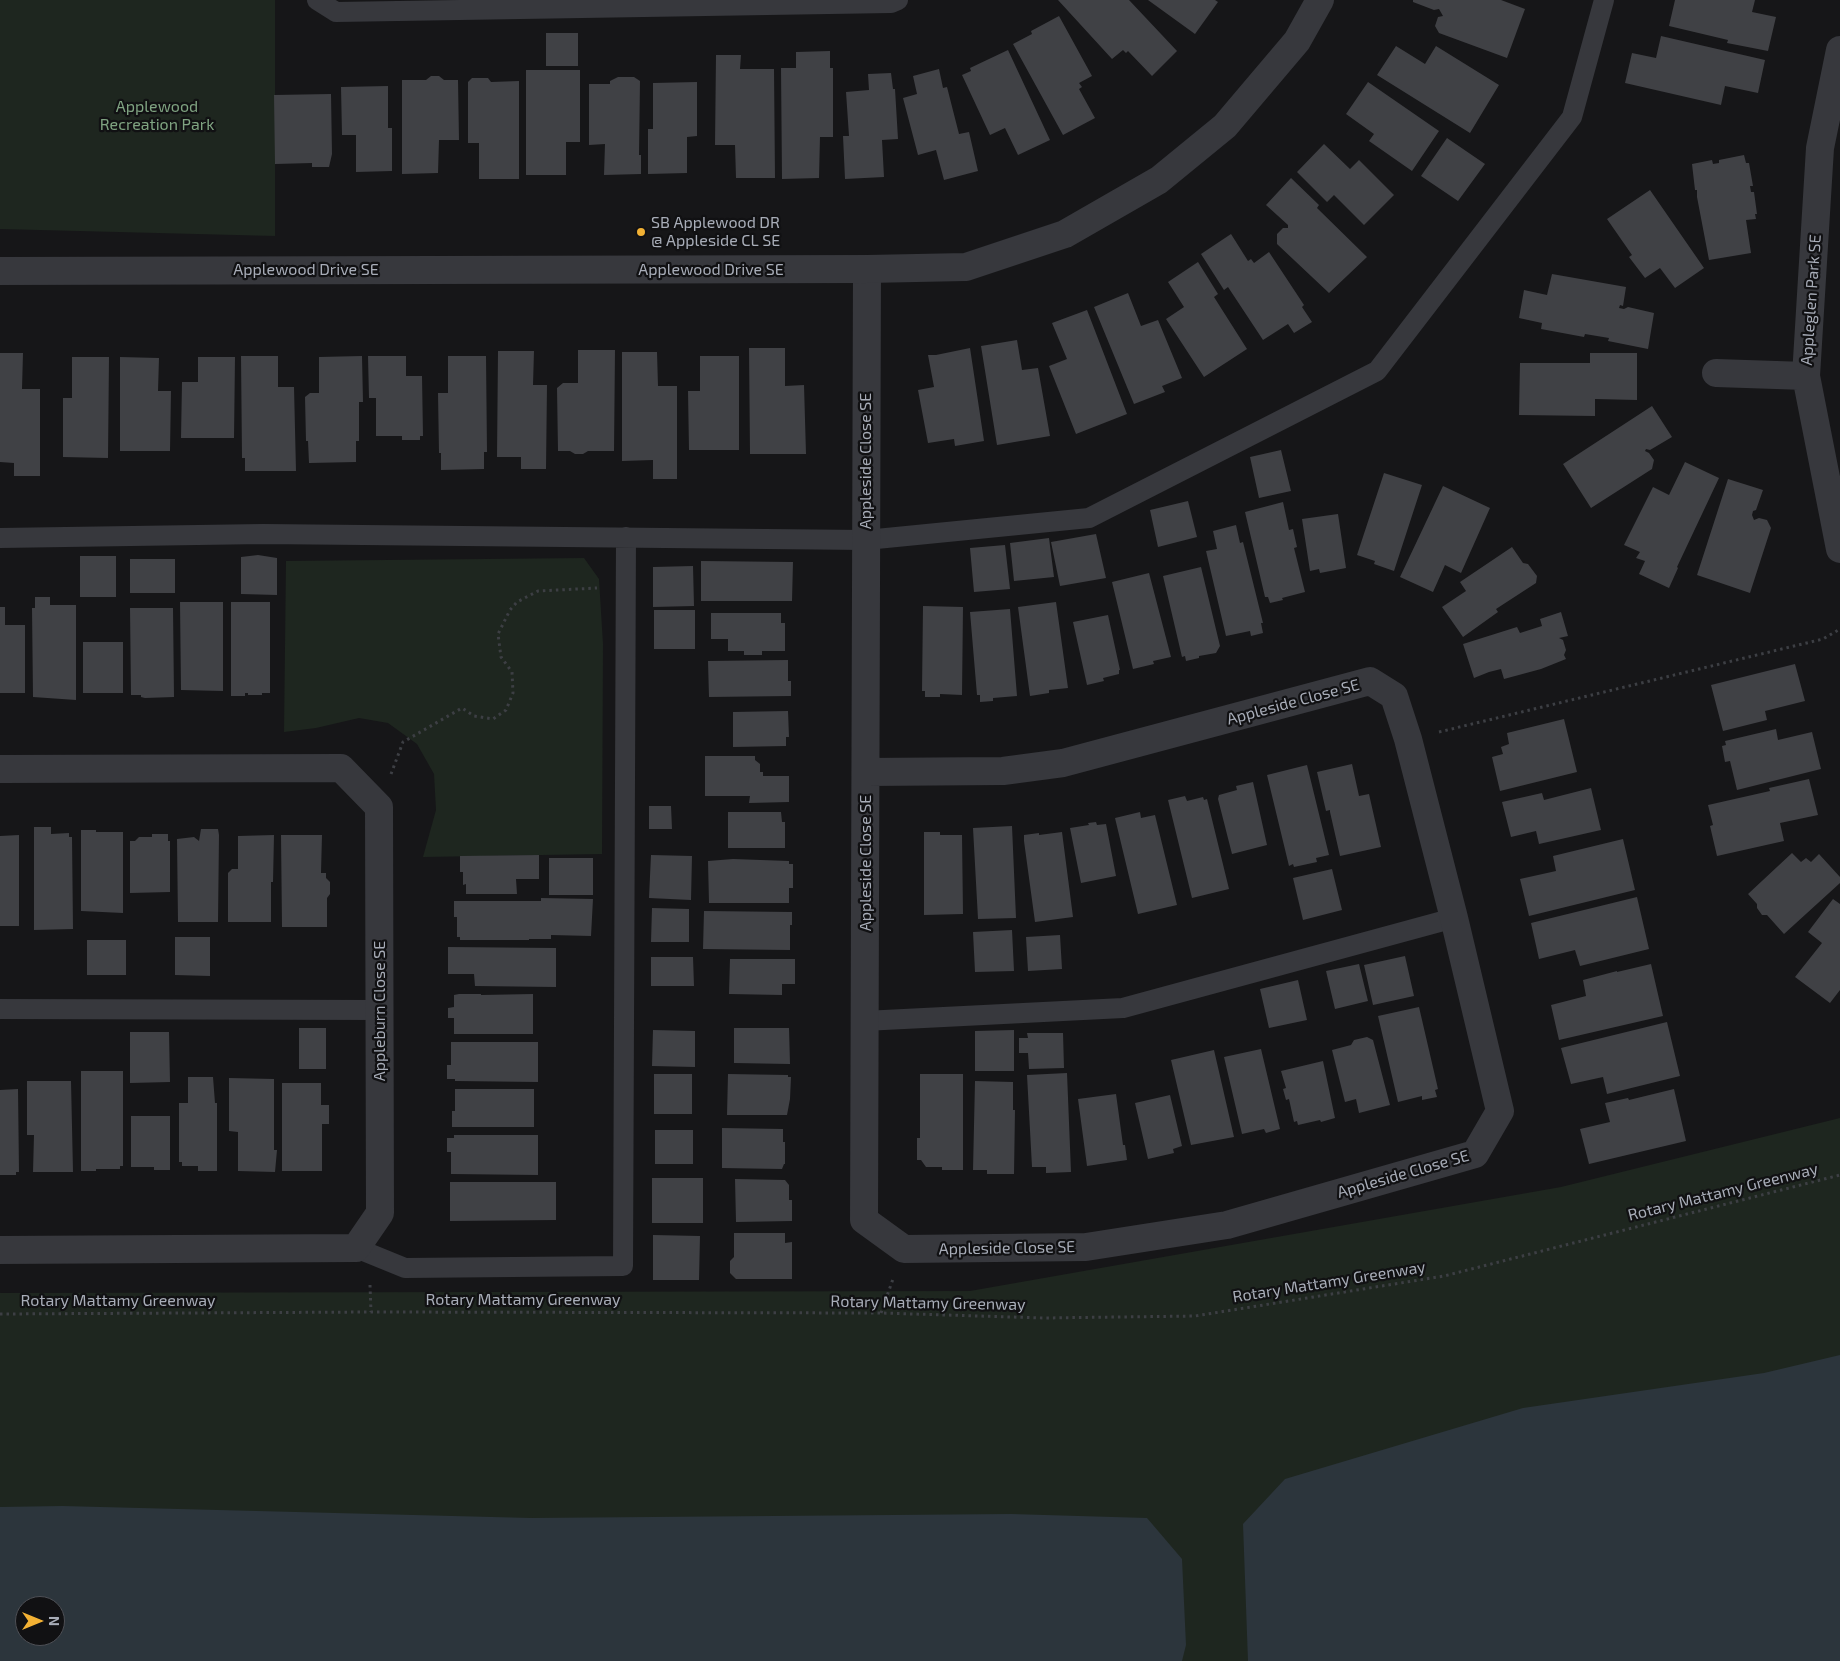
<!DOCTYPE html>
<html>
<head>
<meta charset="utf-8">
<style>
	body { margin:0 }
	#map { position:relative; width:1840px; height:1661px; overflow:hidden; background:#161618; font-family:"Exo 2",sans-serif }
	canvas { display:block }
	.north { position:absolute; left:15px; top:1596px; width:50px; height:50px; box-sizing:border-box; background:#111113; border:1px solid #4d4f55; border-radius:50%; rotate:90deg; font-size:14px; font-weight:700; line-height:20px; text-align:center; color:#a8adb8 }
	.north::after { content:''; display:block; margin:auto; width:18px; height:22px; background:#f2b134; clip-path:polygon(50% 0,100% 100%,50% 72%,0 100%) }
</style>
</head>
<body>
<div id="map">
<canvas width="1840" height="1661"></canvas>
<div class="north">N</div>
</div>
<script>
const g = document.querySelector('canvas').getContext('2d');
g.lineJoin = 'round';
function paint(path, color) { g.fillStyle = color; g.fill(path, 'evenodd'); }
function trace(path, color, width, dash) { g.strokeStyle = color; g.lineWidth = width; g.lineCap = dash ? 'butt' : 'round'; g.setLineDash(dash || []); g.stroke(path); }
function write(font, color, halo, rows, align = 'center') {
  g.font = font + ' "Exo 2",sans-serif'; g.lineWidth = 4.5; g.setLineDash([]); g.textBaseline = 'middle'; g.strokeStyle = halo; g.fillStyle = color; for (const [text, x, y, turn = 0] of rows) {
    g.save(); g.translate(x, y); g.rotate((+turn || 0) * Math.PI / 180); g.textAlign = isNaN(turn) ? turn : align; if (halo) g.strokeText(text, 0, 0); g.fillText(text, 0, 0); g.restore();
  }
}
const green = new Path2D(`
	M0,0H275V236L0,229Z
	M584,558L599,579L603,644L602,854L423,857L436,810L434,774L417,744L388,723L359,718L316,728L284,732L286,561Z
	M1840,1118V1661H0V1293L970,1291L1561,1187ZM25,1606H55V1636H25Z`);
const water = new Path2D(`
	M1840,1355V1661H1248L1243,1524L1285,1479L1523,1408L1764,1373Z
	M62,1506L531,1518L1011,1514L1147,1518L1182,1559L1186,1645L1182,1661H0V1507ZM25,1606H55V1636H25Z`);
const building = new Path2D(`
	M1058,0H1129L1177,51L1152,76L1128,51L1126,53L1123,50L1112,59Z
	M1148,0H1215L1218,2L1195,34Z
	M1413,0H1501L1525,9L1507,58L1439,33L1435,26L1438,17L1443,16L1439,9L1434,10L1413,2Z
	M1675,0H1755L1752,12L1776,17L1768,51L1727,43L1728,40L1669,26Z
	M1059,16L1092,76L1079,83L1082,87L1079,89L1095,118L1063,135L1013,44L1032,34L1031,31Z
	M546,33H578V66H546Z
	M1661,36L1765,60L1758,93L1725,86L1721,105L1625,83L1632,53L1656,58Z
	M1396,46L1425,64L1436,46L1499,85L1470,133L1377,75Z
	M1008,50L1050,140L1018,155L1005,128L990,135L962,75L971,71L970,68Z
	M830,51V68H833V137H820L819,178L782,179L781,68H796V52Z
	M716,55H741L740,69H774L775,178H736L735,145H715Z
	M939,69L943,88L947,87L959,134L969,132L978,171L944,180L936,150L918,155L903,98L917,94L913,76Z
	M526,70H580V142H566V175H526Z
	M891,73L893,89H895L898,139L882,140L884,177L845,179L843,136H849L846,92L869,90L868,74Z
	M431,76H439L444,80H458L459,140H439L438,173L402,174V80H426Z
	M618,77H634L640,81L639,155H641V174L604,175L605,144L589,145V84H610V81Z
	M472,78H488L491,82L519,81V179H479V143H468V82Z
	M697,82V136L687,137V173L648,174V129H653V83Z
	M1368,82L1439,131L1412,171L1369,141L1374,134L1346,114Z
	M388,86V128H392V171L356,172V135H342L341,87Z
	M331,94L332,154L329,167H312V163L275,164L274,95Z
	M1447,138L1485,164L1458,201L1421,176Z
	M1324,144L1350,169L1359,160L1394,195L1364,225L1334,195L1327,202L1297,172Z
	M1744,155L1746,163H1749L1753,186H1750L1751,192H1754L1757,214H1755L1756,219L1746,220L1751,253L1709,260L1697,197V190H1695L1692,164L1712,160L1713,164L1719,163V160Z
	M1291,178L1319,205L1317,208L1367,257L1329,293L1277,244V234L1283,228H1288V225L1266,205Z
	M1650,190L1704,268L1675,288L1660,268L1645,278L1629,257L1632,255L1607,219Z
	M1231,234L1248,261L1251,259L1254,263L1269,252L1304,305L1302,307L1312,322L1294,333L1288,324L1263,340L1228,287L1224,290L1201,254Z
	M1198,262L1218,294L1214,297L1247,349L1204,377L1166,319L1184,307L1168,282Z
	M1552,274L1626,287L1623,306L1620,305L1619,308L1624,309L1628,307L1654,313L1648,349L1608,341L1609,338L1585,334L1584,337L1541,329L1542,323L1519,318L1524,290L1547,295Z
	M1128,293L1141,326L1158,320L1182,378L1162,386L1165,392L1134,404L1094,307Z
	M1087,310L1127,414L1076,434L1049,366L1067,359L1052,323Z
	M1017,340L1022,370L1038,368L1050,436L997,445L981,346Z
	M749,348H785V386L804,385L806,454H750Z
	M970,348L984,441L955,446L954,439L928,443L918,390L934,387L928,355H936Z
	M578,350H615L614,451H588L583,454H575L570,451H558L557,388L563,383H578Z
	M498,351H534L533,385H547L546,469H521V457H497Z
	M622,352H657L658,386H677V479H653V460L622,461Z
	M0,353H23L22,389H40V476H14V463L0,462Z
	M1590,353H1637V400L1595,399V416L1519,415L1520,363H1590Z
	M241,356H278V387H294L296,471H245V458H242Z
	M362,356L363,402H359V441H356V462L309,463L308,441H306L305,397L310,393H319V357Z
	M368,356H406V376H422L423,436H420V440H402V436H376V398H369Z
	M448,356H486L487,452H484V469L441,470V453H439L438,393H448Z
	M700,356H739V450H689L688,391H700Z
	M72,357H109L108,458L63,457V398H72Z
	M120,357L159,358L158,391H171L170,451H120Z
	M198,357H235L234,438H181L182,382H198Z
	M1652,406L1672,437L1650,450L1646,449L1645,451L1649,453L1654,460L1652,469L1591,508L1563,464Z
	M1281,450L1291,491L1259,498L1250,457Z
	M1685,462L1719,478L1677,567L1678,568L1669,588L1639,574L1645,561L1636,558L1640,552L1624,545L1653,487L1669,495Z
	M1384,473L1422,485L1394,571L1374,564L1375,561L1357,555Z
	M1728,479L1763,490L1756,510L1753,511L1752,515L1754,520L1759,518L1767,520L1771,528L1750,593L1697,575Z
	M1443,486L1490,508L1461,573L1445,565L1433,592L1400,577Z
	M1188,501L1197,537L1158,547L1150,510Z
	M1283,502L1289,530L1293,529L1297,547L1294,548L1305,592L1282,598L1283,600L1270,603L1268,597H1265L1245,512Z
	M1338,514L1346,568L1320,573L1319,569L1310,571L1302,519Z
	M1236,525L1240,543L1243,542L1263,623H1261L1263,633L1251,636L1250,631L1226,636L1206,551L1217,549L1213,531Z
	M1096,534L1106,578L1060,586L1051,542Z
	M1049,538L1054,577L1014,581L1010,543Z
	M1005,545L1010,589L974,592L970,548Z
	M1512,547L1523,563L1528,564L1537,576L1536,583L1496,609L1498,612L1463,637L1442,607L1466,591L1460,582Z
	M258,555L277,558V595L241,594V557Z
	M80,556H116V597H80Z
	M130,559H175V593H130Z
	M701,561L793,562L792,601H701Z
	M693,566L694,606L653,607V567Z
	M1201,567L1220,646L1216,653L1199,656V658L1186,661L1185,656L1182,657L1163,576Z
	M1149,573L1171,657L1153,661L1154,664L1133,669L1112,582Z
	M35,597H50V605H76V700L33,697L32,608H35Z
	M180,602H223V691L181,690Z
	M231,602H270V693H262V695H248V693H245V696H231Z
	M1056,602L1068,688L1049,690V693L1030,696L1018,607Z
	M923,606L963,607L962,695L940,694V697H925V691H922Z
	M0,607H5V625H25V693H0Z
	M130,608H173L174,697L145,698L141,697V695H131Z
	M1010,609L1017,696L993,698V701L980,702V695H977L970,612Z
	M654,610H695V649H654Z
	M1561,612L1568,636L1559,638L1563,640L1566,650L1564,655L1566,659L1541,669L1504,679L1501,669L1489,672L1474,678L1463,644L1517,627L1520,633L1542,626L1540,619Z
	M711,613H781V623H785V651H762V655H744V651H728V639H711Z
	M1108,615L1120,670H1119V674L1103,678L1104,681L1087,685L1073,622Z
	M83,642H123V693H83Z
	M788,660V681H791V696L709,697L708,661Z
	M1795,664L1805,701L1765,711L1767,720L1723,731L1711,685Z
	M788,711L789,737H786V746L733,747V712Z
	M1564,719L1577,772L1500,791L1492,757L1503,754L1501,747L1509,744L1507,733Z
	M1776,729L1778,740L1812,732L1821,769L1737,790L1730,761L1725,762L1722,746L1726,745L1725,741Z
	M705,756H755V760L760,764V772H763V776H789V802L749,803L750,796H705Z
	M1352,764L1359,796L1369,794L1381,847L1340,856L1330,812V810L1326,811L1317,772Z
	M1307,765L1329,855L1316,858L1317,862L1294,867L1293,864L1289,866L1267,775Z
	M1809,779L1818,815L1780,823L1784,841L1717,856L1710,826L1713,825L1708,805L1770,791L1769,788Z
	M1253,782L1267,845L1232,854L1218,799L1219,795L1237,790L1236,786Z
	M1591,788L1601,830L1539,844L1536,831L1511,837L1502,802L1542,793L1544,800Z
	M1185,796L1187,801L1203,797L1204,800L1207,799L1229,889L1192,898L1168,800Z
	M649,806H671L672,829H649Z
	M728,812H781L782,822H785V848H728Z
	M1140,812L1141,818L1155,815L1177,905L1138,914L1115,818Z
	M1096,822L1097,825L1106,824L1116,876L1081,883L1070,828L1089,825L1088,823Z
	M1012,826L1016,918L978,919L973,828Z
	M34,827H51V834L69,833V837H72L73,929L34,930Z
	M201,829H218L219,835L218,922H178L177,839L194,837L199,841Z
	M81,830H96V832H123V913L81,911Z
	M924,832H940V835H962L963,914L924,915Z
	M1062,832L1073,917L1035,922L1024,841V835L1039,833V835Z
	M152,834H168V841H170V892L130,893V841H135L139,837H152Z
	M19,835V926H0V836Z
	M274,835L273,882H271V922H228V873L232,869H238V836Z
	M281,835H322L321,873H326V878L330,882V894L327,898V927H282Z
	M1623,839L1635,890L1529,916L1520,879L1556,871L1553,856Z
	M1792,853L1801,862L1806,858L1811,862L1819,854L1840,877V883L1784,934L1767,915H1762L1757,908V904L1748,894Z
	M539,855V879H516L517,894H466V884L463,885V872H460V856Z
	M651,855L692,856L691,900L649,898Z
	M549,858H593V895H549Z
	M733,859L789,861V864H793V888H789V903H709L708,861Z
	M1332,869L1342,910L1303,920L1293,878Z
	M1637,897L1649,949L1580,966L1575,950L1539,959L1531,923Z
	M541,898L593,899L591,936L551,935V939H529V940H460V937H457V917H454V901H541Z
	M1833,899L1840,904V990L1830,1003L1795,977L1822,943L1808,932Z
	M652,908L689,909V942H651Z
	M704,911L792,912V925H790V950L703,949Z
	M1012,930L1014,971L975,972L973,932Z
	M1060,935L1062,969L1028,971L1026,937Z
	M175,937H210V976L175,975Z
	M87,940H126V975H87Z
	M448,947L556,948V987L475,986L474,974H448Z
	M1405,956L1414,996L1373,1005L1364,965Z
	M651,957H693L694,986H651Z
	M730,959H795V984H782V995L729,994Z
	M1359,964L1368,1001L1335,1009L1326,971Z
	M1651,964L1663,1016L1559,1040L1551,1005L1586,996L1583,980L1617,971V972Z
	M1298,980L1307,1020L1269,1028L1260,989Z
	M459,994H481V995L533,994V1034H454V1018H448V1008L454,1007V995Z
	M1419,1007L1438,1089L1435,1090L1437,1097L1422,1100V1096L1398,1102L1378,1016Z
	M1667,1022L1680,1076L1607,1094L1603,1077L1571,1084L1561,1048Z
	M299,1028H326V1069H299Z
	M734,1028H789L790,1064L734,1063Z
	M653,1030L695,1031V1067L652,1066Z
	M1014,1030V1071H975V1031Z
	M130,1032H169L170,1082L130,1083Z
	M1027,1033H1063L1064,1068L1029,1069L1028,1053H1019V1038H1028Z
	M1367,1037L1373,1040L1390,1105L1359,1113L1356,1099L1345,1102L1332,1050L1351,1045L1354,1040Z
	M451,1042H538V1082L455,1081V1079H447V1065H451Z
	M1261,1049L1280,1129L1266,1133L1264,1129L1242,1134L1224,1057Z
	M1214,1050L1234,1137L1191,1145L1171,1060Z
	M1323,1061L1335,1118L1321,1122L1320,1120L1298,1125L1297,1121L1294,1122L1289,1099L1286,1100L1283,1089L1286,1088L1281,1071Z
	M81,1071H123V1166H120V1169H96V1171H81Z
	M1067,1073L1071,1172L1046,1173V1167H1032L1027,1075Z
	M654,1074H692V1114H654Z
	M728,1074L788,1075V1077H791L790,1099L787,1115H727Z
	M920,1074H963V1170H942V1167H926L921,1160H917V1138H920Z
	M188,1077H213L215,1103H217V1171H198V1166H182V1162H179V1103H188Z
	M229,1078L274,1079V1150H277L275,1172L238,1171V1132L229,1131Z
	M27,1081H71L73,1172H33L34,1135H27Z
	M975,1081L1013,1082V1110H1015L1014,1174H987V1170H973Z
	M282,1083H321V1105H329V1124H322V1171H282Z
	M18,1089L19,1172H16V1175H0V1090Z
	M455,1089H534V1127H452V1111H455Z
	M1674,1089L1686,1141L1589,1164L1580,1129L1610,1122L1605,1103L1628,1098L1629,1100Z
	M1116,1094L1123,1145H1125L1127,1160L1087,1166L1078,1099Z
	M1170,1095L1182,1146L1173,1149L1174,1153L1148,1159L1135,1103Z
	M131,1116H170V1170H154V1167H131Z
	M722,1128L783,1129V1142H785V1164H784L782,1169L722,1168Z
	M655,1130H693V1164H655Z
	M454,1135H538V1175L451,1174V1152H447V1138H454Z
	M652,1178H703V1223H652Z
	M735,1179L785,1180L789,1185V1200H792V1221L736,1222Z
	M450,1182H556V1220L450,1221Z
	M734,1233H785V1243L792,1242V1279H736L730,1273V1261L734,1257Z
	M653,1235L700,1236L699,1280H653Z`);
const path = new Path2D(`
	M1439,732L1823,639L1840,629
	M391,774L403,742L462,708L474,716L493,719L506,710L513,693L512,672L501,657L498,634L510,610L517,602L538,591L597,588
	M370,1285L371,1312
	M881,1313L893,1279
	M0,1314L371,1312L881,1313L1044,1318L1195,1316L1444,1276L1840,1175`);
const service = new Path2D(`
	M317,0L336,12L891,3L898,0
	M0,538L263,534L866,540L1089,518L1377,371L1572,117L1604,0
	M0,1009L379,1010
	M864,1021L1123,1008L1454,918
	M356,1248L405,1268L623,1266L626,537`);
const minor = new Path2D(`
	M1840,50L1820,148L1806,376L1840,549
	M1716,373L1806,376
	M0,769L341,768L379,807L380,1213L356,1248L0,1250
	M866,772L1003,771L1063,763L1370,681L1394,696L1408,739L1454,918L1500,1111L1475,1154L1227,1225L1086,1247L904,1249L864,1220L867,269`);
const tertiary = new Path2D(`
	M0,271L867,269L966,267L1065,234L1159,180L1225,126L1297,41L1320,0`);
const markers = [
	[641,232,5,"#f2b134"]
];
const parkNames = [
	["Applewood",157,107],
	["Recreation Park",157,125]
];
const poiNames = [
	["SB Applewood DR",651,223],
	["@ Appleside CL SE",651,241]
];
const streetNames = [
	["Applewood Drive SE",306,270],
	["Applewood Drive SE",711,270],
	["Appleglen Park SE",1811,300,-86],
	["Appleside Close SE",866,461,-90],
	["Appleside Close SE",1293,702,-15],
	["Appleside Close SE",866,863,-90],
	["Appleburn Close SE",380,1011,-90],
	["Appleside Close SE",1403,1174,-16],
	["Rotary Mattamy Greenway",1723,1192,-14],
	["Appleside Close SE",1007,1248,-1],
	["Rotary Mattamy Greenway",1329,1282,-9],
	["Rotary Mattamy Greenway",523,1300],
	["Rotary Mattamy Greenway",118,1301],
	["Rotary Mattamy Greenway",928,1303,1]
];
paint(green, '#1e261f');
paint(water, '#2c353c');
paint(building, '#404145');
trace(path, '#3d3f44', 3, [2.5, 4]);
trace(service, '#37383d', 20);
trace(minor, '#37383d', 28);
trace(tertiary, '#37383d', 28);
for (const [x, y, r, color] of markers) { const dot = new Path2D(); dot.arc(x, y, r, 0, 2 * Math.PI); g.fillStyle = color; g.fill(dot); trace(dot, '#111113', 2); }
write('16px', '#7fa381', '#111113', parkNames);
write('16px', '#a8adb8', '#111113', poiNames, 'left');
write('16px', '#a8adb8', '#111113', streetNames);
</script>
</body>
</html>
